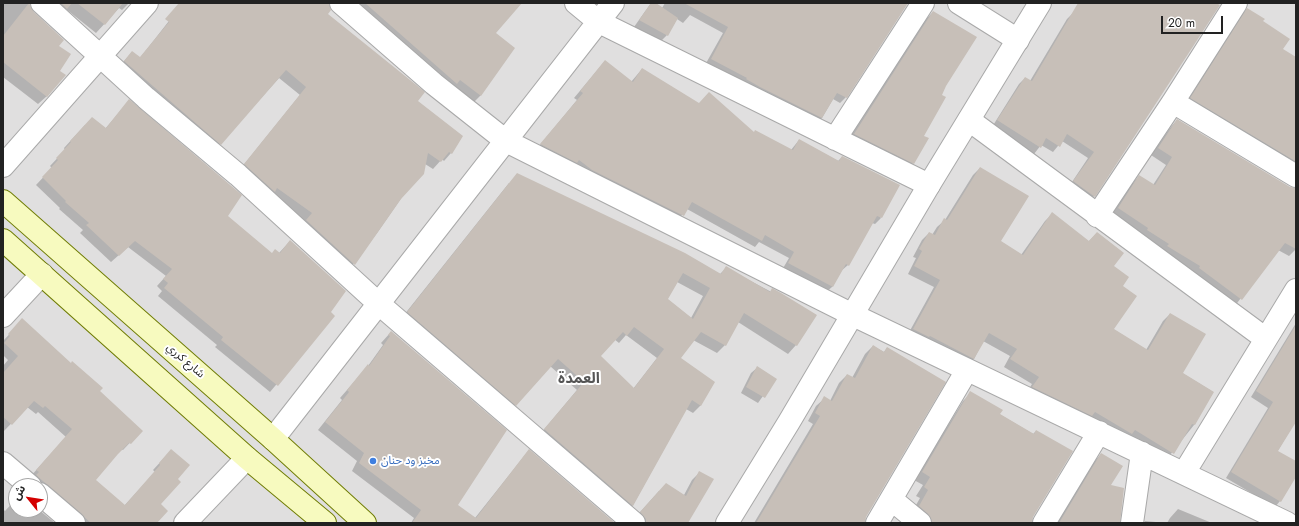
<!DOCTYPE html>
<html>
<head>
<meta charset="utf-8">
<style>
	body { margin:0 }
	#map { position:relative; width:1299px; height:526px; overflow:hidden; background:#f2efe9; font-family:Jost,"Noto Sans Arabic",sans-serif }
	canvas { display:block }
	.frame { position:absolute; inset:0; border:4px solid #222; pointer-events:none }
	.north { position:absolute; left:8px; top:478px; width:40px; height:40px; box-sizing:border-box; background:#fff; border:1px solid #a7a7a7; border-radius:50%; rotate:300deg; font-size:11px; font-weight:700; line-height:16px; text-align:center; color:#222 }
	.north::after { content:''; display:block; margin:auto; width:14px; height:18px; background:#d40000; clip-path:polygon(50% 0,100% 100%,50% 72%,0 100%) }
	.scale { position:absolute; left:1161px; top:16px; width:62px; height:18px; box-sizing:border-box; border:2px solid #222; border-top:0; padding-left:5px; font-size:12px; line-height:14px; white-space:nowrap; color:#222; -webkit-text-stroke:3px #fff; paint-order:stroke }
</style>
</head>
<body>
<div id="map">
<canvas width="1299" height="526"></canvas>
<div class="frame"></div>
<div class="north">ش</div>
<div class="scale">20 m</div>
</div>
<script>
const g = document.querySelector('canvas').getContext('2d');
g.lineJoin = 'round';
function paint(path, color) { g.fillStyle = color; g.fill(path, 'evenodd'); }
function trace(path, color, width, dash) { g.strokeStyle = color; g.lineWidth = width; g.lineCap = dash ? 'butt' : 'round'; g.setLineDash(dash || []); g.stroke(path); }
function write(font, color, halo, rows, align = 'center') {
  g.font = font + ' Jost,"Noto Sans Arabic",sans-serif'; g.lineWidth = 4; g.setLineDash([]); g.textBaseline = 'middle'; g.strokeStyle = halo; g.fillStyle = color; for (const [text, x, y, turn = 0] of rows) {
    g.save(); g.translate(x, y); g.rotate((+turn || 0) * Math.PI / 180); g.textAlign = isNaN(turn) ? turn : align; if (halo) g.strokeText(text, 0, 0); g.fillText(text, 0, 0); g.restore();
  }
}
const residential = new Path2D(`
	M3,3H1296V523H3ZM16,486H40V510H16Z`);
const shadow = new Path2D(`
	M3,3H29V7L57,46L59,72L47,96L38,104L3,77Z
	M42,3H129L122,10L119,8L96,33L66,9L58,17Z
	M183,3H328L327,15L417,101L451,153L444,161L442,159L433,169L425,164L377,233L347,272L299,228L305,221L238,172L300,95L279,78L213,151L117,69L132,52L140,58Z
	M348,3H520L494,34L481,95L473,103Z
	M651,3L662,8L665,3H907L846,97L840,103L833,99L822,118L816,124L705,65L723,33L690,15L683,23L677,19L667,35L661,41L634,27Z
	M1104,3H1214L1218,6L1094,196L1088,203L1068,188L1088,158L1062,141L1053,152L1041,145L1034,154L992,127L1019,84L1025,78L1030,81L1067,19L1073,13Z
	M1247,9L1262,22L1282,50L1296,59L1290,69L1296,74V172L1185,105L1241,15Z
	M933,12L923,136L913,163L904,173L845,144L924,21Z
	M605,61L631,82L642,69L699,104L754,133L791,150L799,140L838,161L842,157L881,218L875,224L872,223L848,265L841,271L832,287L825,293L782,270L789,258L759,242L755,247L687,209L676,222L535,151L577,100L574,98Z
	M129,101L226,216L271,254L279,253L290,241L330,312L334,316L270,392L215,347L217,345L158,296L162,291L157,286L166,276L128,247L111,262L80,233L83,230L59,209L60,208L36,185L52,168L50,166L65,150L64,148L85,125L105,129Z
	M1177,120L1289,188L1296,189V249L1289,256L1278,250L1234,307L1111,215L1132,184L1139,176L1153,185L1166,165L1151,155L1170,128Z
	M980,168L1000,241L1021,255L1045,221L1052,214L1088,242L1097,233L1121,286L1113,329L1146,350L1163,321L1170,314L1182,373L1213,392L1194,425L1166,460L1026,394L1032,384L1004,367L1010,356L983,341L974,359L966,366L907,336L934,287L908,274L916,258L913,257L922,240L929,233L932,235L937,227L945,220L973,175Z
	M509,183L720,274L726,268L815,315L796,345L788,354L738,322L725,345L717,353L693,340L680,358L701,405L693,413L686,409L633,505L625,513L537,438L577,390L550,366L508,413L400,320ZM677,282L703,296L691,318L667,299ZM626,335L657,358L633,389L600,356L614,339L619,343Z
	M1296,323V420L1277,452L1296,463V475L1280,501L1275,507L1226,478L1268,408L1251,397Z
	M18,325L98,391L141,431L123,450L121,449L94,480L124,506L155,472L153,470L165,457L176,479L159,504L153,523H84L30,477L66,437L38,412L36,414L27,407L4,431L3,430V366L8,360L3,355V341Z
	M391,332L456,505L475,518L529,450L613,523H411L414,518L352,471L357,461L318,430L342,400L340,398L368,366L383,345L381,343Z
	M873,346L884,352L887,348L864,523H754L813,424L808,421L816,406L825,398L830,401L839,383L847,375L852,378L865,354Z
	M757,368L775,379L758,403L741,393L751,373Z
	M971,393L999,414L1033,434L1036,431L1031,523H920L911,514L920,498L916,496L923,485L914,480L963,401Z
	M1101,454L1119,523H1056L1093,463Z
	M700,472L687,523H636L633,520L659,491L684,495L692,480Z
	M16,499V510H39L55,523H3V509L5,511Z
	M1178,509L1212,523H1144L1145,521L1167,523L1170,518Z`);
const building = new Path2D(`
	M29,3L34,12L64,40L59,46L71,54L60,71L66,75L47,97L3,62V36Z
	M61,3H72L67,9Z
	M77,3H123L105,25Z
	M179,3H329L331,10L328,14L425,92L418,101L463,136L452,154L449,152L441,162L428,153L424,174L401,199L355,265L306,220L312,213L277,188L275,192L244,164L306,87L286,70L221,145L124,61L132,51L140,57L169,22L165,19Z
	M365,3H522L496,33L515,48L481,96L460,80L457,84Z
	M651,3H656L678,18L668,36L639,20Z
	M684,3H908L847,98L837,93L822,118L760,87L746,79L747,78L711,59L728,27Z
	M1078,3H1216L1220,5L1095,197L1073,181L1094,152L1067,134L1060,147L1046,138L1041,148L997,120L1025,77L1032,81Z
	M1247,8L1265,19L1263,21L1290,39L1283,49L1296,57L1295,161L1190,98Z
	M933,11L977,37L946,86L942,95L946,97L924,136L929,138L914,164L854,134Z
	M605,60L633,82L642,68L699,103L709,92L754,132L755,130L793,150L799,139L839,161L842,156L900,185L882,218L877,216L849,266L846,264L833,287L788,263L794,252L765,235L762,241L692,202L684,216L592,170L579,160L577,163L540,144L583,93L580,91Z
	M129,99L242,195L228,216L272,253L275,249L280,253L290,240L346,291L331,312L335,316L278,386L221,340L223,337L164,288L168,283L163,279L172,269L135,241L119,256L86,225L89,223L65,202L66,201L42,177L58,160L56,158L71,142L70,141L92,117L106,128Z
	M1177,119L1290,187L1296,188V249L1285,243L1242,300L1199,268L1200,266L1167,246L1169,244L1147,230L1148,228L1118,208L1139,175L1155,185L1172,157L1158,148Z
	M980,167L1029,196L1001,241L1023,255L1052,212L1089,241L1097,232L1124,253L1114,266L1129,277L1123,286L1137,296L1114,329L1148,350L1170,313L1206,334L1183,373L1214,392L1195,425L1192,424L1174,454L1135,430L1132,434L1095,412L1092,416L1032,387L1039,377L1010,359L1017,349L989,333L974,359L930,336L929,337L913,329L940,280L914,266L922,251L919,249L929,232L935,235L944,218L947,220Z
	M517,173L685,253L721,274L726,266L770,292L772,288L781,293L817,315L797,346L744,313L726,346L701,332L681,358L715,382L701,406L692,400L633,506L544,429L584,382L558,359L516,406L407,312ZM683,273L710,288L693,319L668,299ZM634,327L664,349L634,388L601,356L623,332L627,336Z
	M22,318L71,363L72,361L103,388L100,391L143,431L131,444L129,443L118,454L96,480L125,505L160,465L159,463L171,449L190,465L178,479L181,482L161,504L168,511L157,523H91L36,475L39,472L36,470L72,429L45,406L43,408L34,401L12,425L3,417V373L18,356L4,343L10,336L8,334Z
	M1296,325V422L1278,451L1296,461V477L1281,502L1231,472L1273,402L1256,391Z
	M391,331L507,430L458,505L476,518L529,449L615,523H412L421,510L359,463L364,453L325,422L349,392L347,390L368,364L369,366L390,336L388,335Z
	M873,345L884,352L887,347L946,382L866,517L865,523H756L820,416L815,413L824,396L832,401L847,374L855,378Z
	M757,366L777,379L765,398L746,387Z
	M970,391L1003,410L1000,414L1034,434L1036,430L1073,451L1033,517L1032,523H932L928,514L919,506L928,490L924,487L930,477L922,472Z
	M1101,453L1123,466L1111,485L1124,488L1120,523H1059Z
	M699,471L714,479L688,523H646V519L640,512L666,483L686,496Z`);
const minor = new Path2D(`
	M42,3L146,98L238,175L379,304L634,523
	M341,3L434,84L506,141L851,314L1287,523
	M576,3L599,22L929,185
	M959,3L1018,40
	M1173,102L1296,176
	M969,120L1266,339
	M835,139L923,3
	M3,166L147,3
	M1097,216L1173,102L1236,3
	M3,316L42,274
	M273,439L613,3
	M3,463L30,486
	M1184,473L1296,290
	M40,494L74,523
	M891,499L920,523
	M185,523L247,458
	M877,523L967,370
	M1044,523L1099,432
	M1132,523L1142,453`);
const tertiary = new Path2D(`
	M727,523L789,422L929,185L1040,3`);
const secondary = new Path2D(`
	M3,201L273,439L365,523
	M3,240L247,458L325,523`);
const markers = [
	[373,461,4,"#3f7fe0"]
];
const streetNames = [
	["شارع كرري",185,361,41]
];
const shopNames = [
	["مخبز ود حنان",381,461]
];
const districtNames = [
	["العمدة",579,379]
];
paint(residential, '#e0dfdf');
paint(shadow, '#0003');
paint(building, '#c7bfb8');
trace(minor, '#a9a9a9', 24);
trace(tertiary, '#a9a9a9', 24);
trace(secondary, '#707d05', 24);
trace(minor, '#fff', 22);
trace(tertiary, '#fff', 22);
trace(secondary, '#f7fabf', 22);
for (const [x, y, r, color] of markers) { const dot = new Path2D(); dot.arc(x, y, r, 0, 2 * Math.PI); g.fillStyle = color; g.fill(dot); trace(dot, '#fff', 1.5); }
write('11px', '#222', '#fff', streetNames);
write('11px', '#366cbe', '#fff', shopNames, 'left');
write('bold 15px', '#555', '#fff', districtNames);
</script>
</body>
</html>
